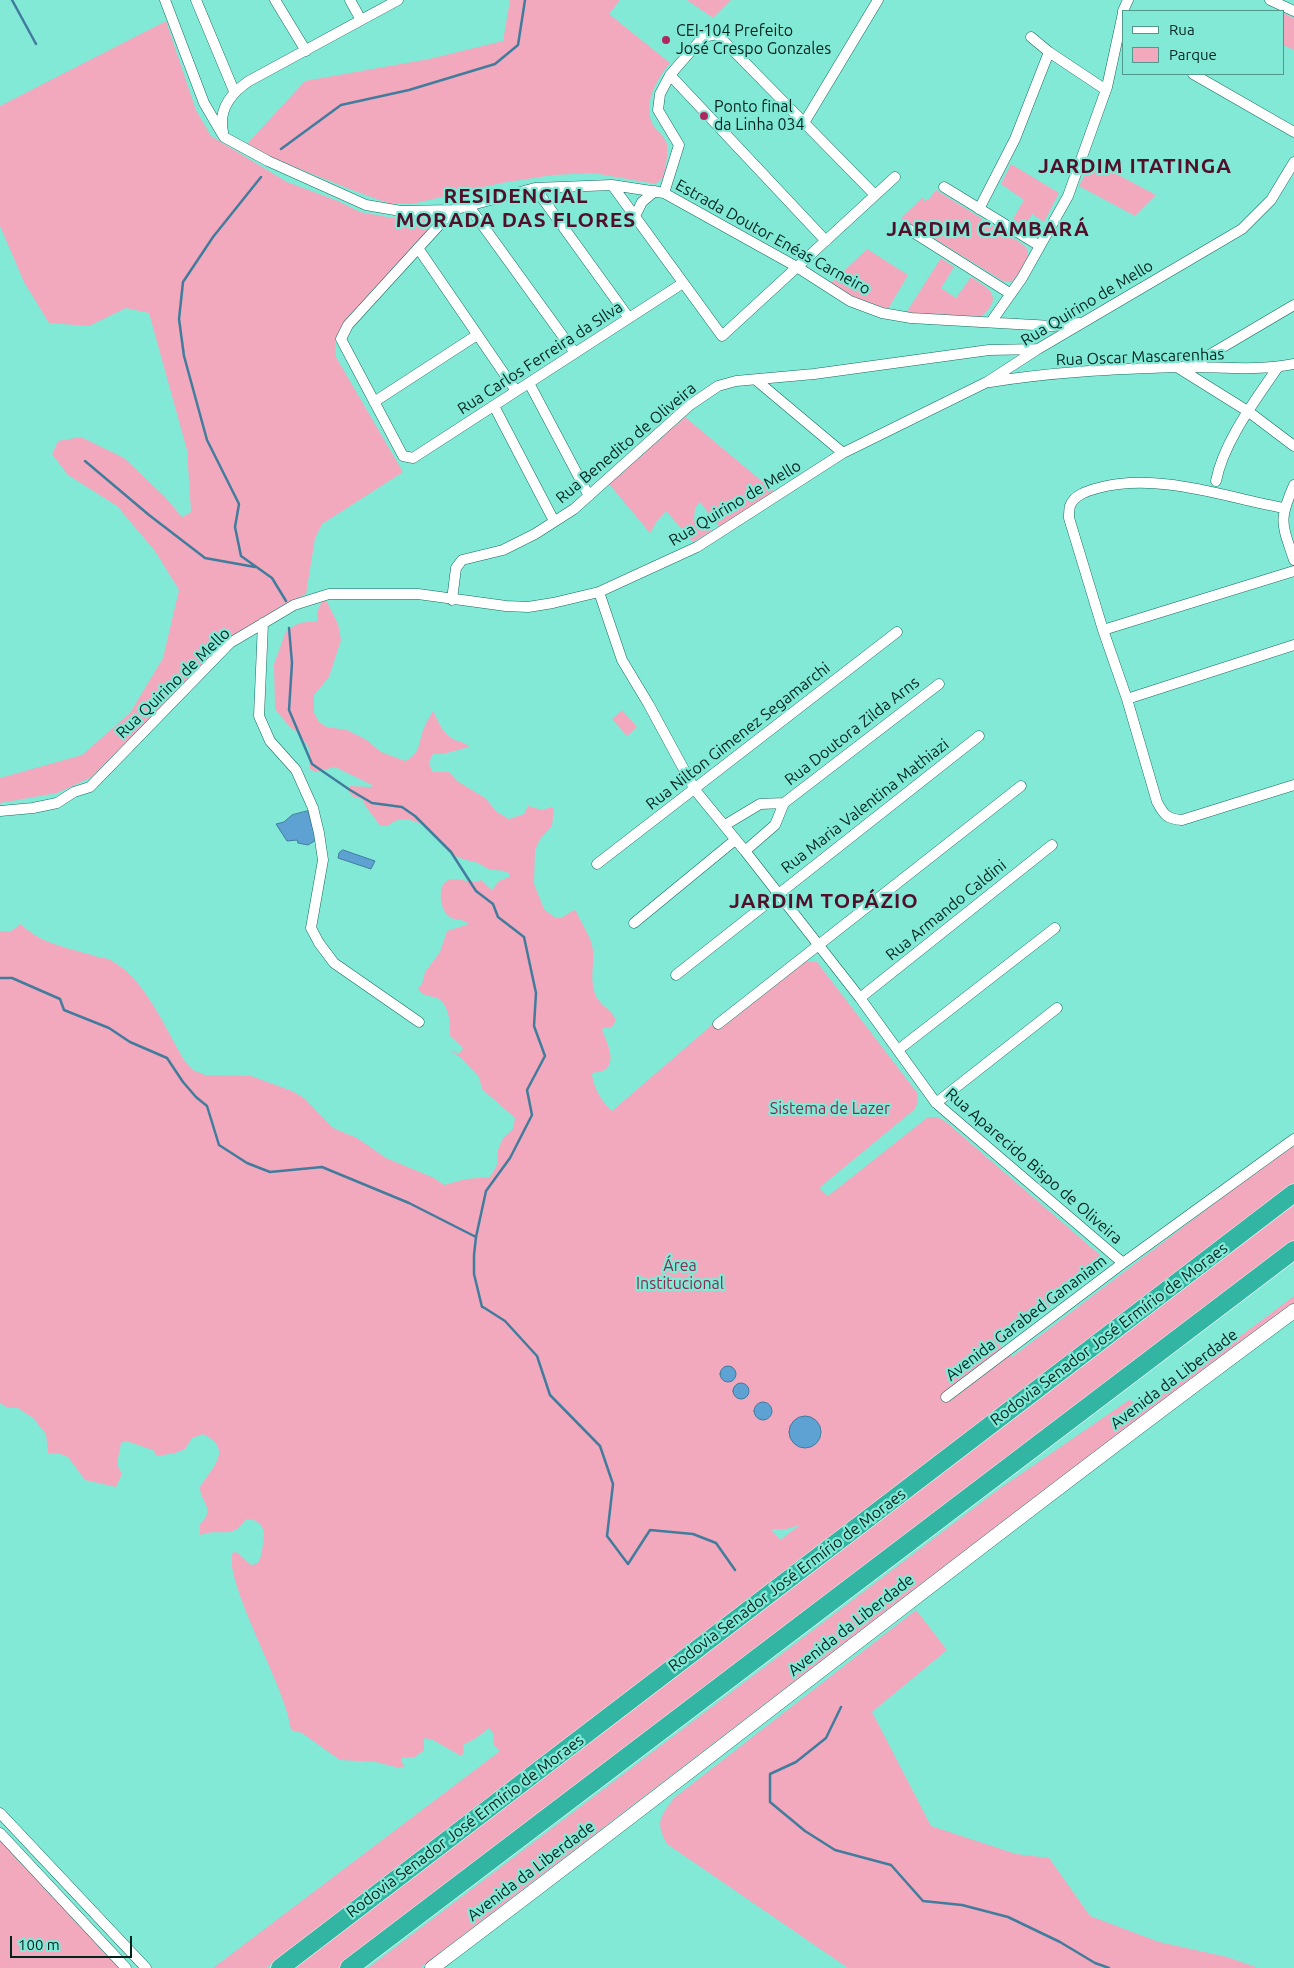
<!DOCTYPE html>
<html>
<head>
<meta charset="utf-8">
<style>
	body { margin:0 }
	#map { position:relative; width:1294px; height:1968px; overflow:hidden; background:#82e9d7; font-family:Ubuntu,sans-serif }
	canvas { display:block }
	.legend { position:absolute; left:1122px; top:10px; width:162px; height:65px; box-sizing:border-box; background:#82e9d7; border:1px solid #4f9a8d; margin:0; padding:6px 9px; list-style:none; font-size:15px; color:#02241f }
	.legend li { display:flex; align-items:center; gap:10px; height:25px }
	.legend b { width:25px; border:1px solid #4f9a8d }
	.scale { position:absolute; left:10px; top:1936px; width:122px; height:22px; box-sizing:border-box; border:2px solid #02241f; border-top:0; padding-left:6px; font-size:15px; line-height:18px; white-space:nowrap; color:#02241f; -webkit-text-stroke:4px #82e9d7; paint-order:stroke }
</style>
</head>
<body>
<div id="map">
<canvas width="1294" height="1968"></canvas>
<ul class="legend">
<li><b style="height:6px;background:#fff"></b>Rua</li>
<li><b style="height:14px;background:#f2a9bd"></b>Parque</li>
</ul>
<div class="scale">100 m</div>
</div>
<script>
const g = document.querySelector('canvas').getContext('2d');
g.lineJoin = 'round';
function paint(path, color) { g.fillStyle = color; g.fill(path, 'evenodd'); }
function trace(path, color, width, dash) { g.strokeStyle = color; g.lineWidth = width; g.lineCap = dash ? 'butt' : 'round'; g.setLineDash(dash || []); g.stroke(path); }
function write(font, color, halo, rows, align = 'center') {
  g.font = font + ' Ubuntu,sans-serif'; g.lineWidth = 4.5; g.setLineDash([]); g.textBaseline = 'middle'; g.strokeStyle = halo; g.fillStyle = color; for (const [text, x, y, turn = 0] of rows) {
    g.save(); g.translate(x, y); g.rotate((+turn || 0) * Math.PI / 180); g.textAlign = isNaN(turn) ? turn : align; if (halo) g.strokeText(text, 0, 0); g.fillText(text, 0, 0); g.restore();
  }
}
const green = new Path2D(`
	M510,0H620L609,14L670,63C657,79 642,104 653,125C657,131 665,137 667,144C669,151 665,173 662,179C661,179 656,183 656,184L593,173L553,175L501,183L412,204L388,203L357,192L280,161L247,144L305,81L429,59L503,41Z
	M687,0H731L713,18Z
	M1283,13L1294,18V50L1283,45Z
	M166,21L196,110L211,136L287,182L338,201L360,212L393,218L420,217L429,221L428,230L346,321L335,339L336,357L403,472L322,524L315,538L306,594L281,606L225,643L92,777L57,793L0,803V778L82,755L130,713L163,658L179,590L155,551L117,506L68,475L52,454L58,441L81,437L124,458L165,497L182,517L191,512L187,450L149,313L126,308L89,326L49,323L24,282L0,226V106Z
	M1092,161L1156,195L1135,216L1079,186Z
	M1011,164L1059,193L1044,222L1032,214L1025,227L1013,219L1024,200L1001,184Z
	M936,190L1021,243C1023,245 1026,247 1027,249C1031,259 1018,276 1011,282L1003,281L901,218L923,197L924,201L929,199Z
	M867,249L908,275L888,309L851,296L831,283Z
	M941,258L954,267L941,288L956,298L971,277C992,290 1004,298 979,318L906,313Z
	M685,417L776,493L720,528L700,502L695,508L694,519L712,531L693,542L666,511L657,521L650,533L609,484Z
	M322,601L327,602L338,624L341,640L329,677L314,695V713L319,722L327,727L347,730L365,739L381,752L405,761C421,754 418,742 424,728C426,722 430,717 433,711C439,722 442,734 455,740C460,742 465,742 469,747L443,754H433L429,762L432,772H449L457,781L485,798L497,812L509,819L524,814L528,806L542,810L551,807L554,808L552,826L540,839L535,850L534,884L544,909L555,918H561L574,910L576,911C581,923 592,938 593,951C594,965 590,980 595,994C599,1005 611,1009 616,1020L612,1027L604,1028L602,1030C606,1040 616,1059 607,1068C604,1072 597,1072 592,1073C592,1085 603,1104 612,1111L713,1024L719,1030L795,968C802,963 808,960 817,962L918,1094V1101L915,1109L819,1188L828,1196L928,1117H938L946,1122L1100,1255L1101,1266L1097,1270L999,1345L1012,1357L1294,1143V1184L266,1968H213L500,1751L494,1745L493,1733L489,1728L476,1738L463,1745L464,1753L461,1756L433,1740L425,1738L424,1739V1750L415,1757L402,1758L401,1761L405,1766L399,1768L376,1762L340,1760L302,1733L291,1730C288,1691 221,1578 233,1552L238,1553L251,1565C254,1564 256,1565 258,1562C261,1559 261,1554 262,1550C265,1535 267,1520 246,1519C232,1541 221,1527 200,1535V1524C217,1508 200,1503 200,1487C213,1466 234,1449 203,1434L192,1438L185,1449L175,1453L157,1456L153,1450L126,1441L121,1443L117,1464L122,1474L116,1487L85,1480L68,1457L60,1454L48,1453L46,1434L33,1418L18,1408H8L0,1403V931H11L21,924C41,945 71,948 98,957C103,958 108,958 112,961C145,979 165,1028 184,1060L193,1070L205,1075L251,1076L292,1091L304,1098L333,1128L357,1138L386,1158L434,1178L444,1185L466,1179L490,1177L497,1165L498,1150L503,1138L513,1129L515,1118L482,1089L479,1077L460,1057L449,1050L459,1054L463,1048L450,1036C450,1024 450,1007 439,999C431,995 423,997 418,989L422,984L425,972L440,952L447,931L469,924C463,918 452,921 447,915C439,905 436,879 454,879C466,879 469,885 481,880L492,890L499,881L509,877L510,874C504,869 497,871 489,869C484,867 480,863 475,862C466,860 458,858 450,853C438,844 432,827 416,822C405,818 397,818 388,826H380C374,816 367,810 362,799L353,797L348,790L350,786L371,787L373,786L372,785L335,767L315,772L310,769L309,748L300,735L288,725L275,709L274,664L286,631L299,623L317,621V612ZM800,1525L780,1540L771,1529H786Z
	M622,710L637,727L627,736L612,719Z
	M1294,1203V1244L343,1968H293Z
	M1294,1296V1304L1035,1497L420,1968H368L999,1489L1129,1400L1147,1406Z
	M916,1610L947,1650L872,1712L931,1826L1016,1854L1049,1858L1090,1916L1159,1942L1227,1957L1259,1968H848L667,1844C655,1822 660,1817 674,1798Z
	M0,1840L119,1968H0Z`);
const water = new Path2D(`
	M308,811L316,840L308,845L298,843L297,840L287,841L276,824L284,822L292,815Z
	M343,850L375,861L371,869L338,858L339,853Z
	M720 1374a8 8 0 1 1 16 0a8 8 0 1 1-16 0Z
	M733 1391a8 8 0 1 1 16 0a8 8 0 1 1-16 0Z
	M754 1411a9 9 0 1 1 18 0a9 9 0 1 1-18 0Z
	M789 1432a16 16 0 1 1 32 0a16 16 0 1 1-32 0Z`);
const stream = new Path2D(`
	M12,0L36,44
	M281,149L341,105L409,90L495,64L518,45L525,0
	M261,177L213,237L183,282L179,319L184,356L207,440L239,504L235,527L241,556L272,578L286,601
	M85,461L149,515L205,558L255,567
	M289,628L292,663L289,710L312,764L350,790L372,803L402,807L415,816L451,852L476,891L493,904L498,917L524,937L536,993L534,1026L545,1056L527,1090L532,1115L510,1158L486,1191L476,1237L474,1255V1274L482,1307
	M0,978H12L60,999L64,1010L109,1028L130,1042L167,1058L183,1082L196,1097L207,1106L219,1145L247,1163L270,1172L322,1167L409,1203L476,1237
	M483,1307L505,1321L537,1356L550,1395L600,1446L613,1484L607,1536L628,1564L650,1530L693,1534L716,1543L735,1570
	M841,1707L826,1738L796,1762L770,1774V1802L805,1831L835,1850L891,1865L923,1901L962,1905L1008,1917L1060,1942L1095,1963L1109,1968`);
const street = new Path2D(`
	M165,0L204,103L224,137L268,161L366,205L401,211L453,210L535,188L612,185L664,193L797,267L850,301L882,313L911,318L1052,326L1079,323
	M196,0L234,91
	M275,0L306,51
	M350,0L361,20
	M1270,0L1294,11
	M1123,11L1128,0
	M1031,37L1049,52L1106,90
	M1193,74L1294,132
	M670,75L826,241
	M804,123L878,0
	M223,132C218,109 231,93 249,81L398,0
	M612,185L722,336L895,177
	M944,187L1040,246
	M535,188L629,318
	M664,193L679,145L658,110L660,94L670,75L703,37L717,34L875,195
	M468,205L575,353
	M979,209L1015,139L1049,52
	M453,210L348,325L341,339L403,456L413,458L683,283
	M635,216L642,202L655,191
	M905,227L1011,294
	M418,248L516,391
	M991,322L1022,278L1068,196L1107,87L1123,13
	M1177,367L1249,412L1294,446
	M1189,367L1294,305
	M756,380L843,453
	M990,382C1052,372 1114,369 1176,367C1216,366 1255,372 1294,364
	M529,383L589,496
	M374,402L477,335
	M494,406L554,521
	M1216,481C1224,441 1255,401 1278,367
	M1294,485C1278,521 1282,524 1294,560
	M1284,508C1224,497 1159,472 1098,488C1087,491 1074,495 1070,506C1069,510 1069,514 1069,518L1103,630L1127,699L1157,802C1164,815 1167,819 1182,820L1294,785
	M599,592L622,660L649,705L695,790L745,851L860,998L936,1103L1123,1263
	M452,600L456,568L462,560L503,550L535,534L574,509L690,405L718,386L736,381L814,374L989,350L1038,349
	M263,623L259,716L270,741L296,770L313,808L319,833L323,860L311,928L319,943L334,963L419,1022
	M1103,630L1294,571
	M1127,699L1294,645
	M0,811L33,808L57,803L74,792L90,787L230,643L294,605L329,594H418L506,606L528,607L553,603L599,592L697,547L843,453L987,382L1038,349L1242,229L1271,200L1294,162
	M725,825L760,804L784,803
	M745,851L775,825L784,803L939,684
	M597,864L897,632
	M634,923L735,840
	M676,975L979,736
	M860,998L1052,845
	M718,1024L1021,786
	M898,1050L1055,928
	M936,1103L1057,1008
	M946,1397L1123,1263L1294,1139
	M0,1813L146,1968
	M0,1833L126,1968`);
const secondary = new Path2D(`
	M432,1968C720,1751 1003,1526 1294,1311`);
const highway = new Path2D(`
	M280,1968L1294,1193
	M349,1968L1294,1250`);
const markers = [
	[666,40,5,"#b22660"],
	[704,116,5,"#b22660"]
];
const poiNames = [
	["CEI-104 Prefeito",676,31],
	["José Crespo Gonzales",676,49],
	["Ponto final",714,107],
	["da Linha 034",714,125]
];
const streetNames = [
	["Estrada Doutor Enéas Carneiro",773,237,29],
	["Rua Quirino de Mello",1087,303,-31],
	["Rua Oscar Mascarenhas",1140,357,-2],
	["Rua Carlos Ferreira da SIlva",540,358,-33],
	["Rua Benedito de Oliveira",626,443,-40],
	["Rua Quirino de Mello",735,503,-31],
	["Rua Quirino de Mello",173,683,-44],
	["Rua Doutora Zilda Arns",852,731,-38],
	["Rua Nilton Gimenez Segamarchi",738,736,-38],
	["Rua Maria Valentina Mathiazi",865,806,-38],
	["Rua Armando Caldini",946,910,-39],
	["Rua Aparecido Bispo de Oliveira",1034,1166,41],
	["Avenida Garabed Gananiam",1026,1318,-37],
	["Rodovia Senador José Ermírio de Moraes",1109,1334,-37],
	["Avenida da Liberdade",1174,1379,-37],
	["Rodovia Senador José Ermírio de Moraes",787,1580,-37],
	["Avenida da Liberdade",851,1625,-38],
	["Rodovia Senador José Ermírio de Moraes",465,1826,-37],
	["Avenida da Liberdade",531,1871,-37]
];
const parkNames = [
	["Sistema de Lazer",830,1109],
	["Área",680,1266],
	["Institucional",680,1284]
];
const districtNames = [
	["JARDIM ITATINGA",1135,166],
	["RESIDENCIAL",516,196],
	["MORADA DAS FLORES",516,220],
	["JARDIM CAMBARÁ",988,229],
	["JARDIM TOPÁZIO",824,901]
];
paint(green, '#f2a9bd');
paint(water, '#5da2d3');
trace(water, '#427c9d', 1);
trace(stream, '#427c9d', 2.5);
trace(street, '#146c60', 11);
trace(secondary, '#146c60', 15);
trace(highway, '#fff', 19);
trace(street, '#fff', 10);
trace(secondary, '#fff', 14);
trace(highway, '#33b5a3', 18);
for (const [x, y, r, color] of markers) { const dot = new Path2D(); dot.arc(x, y, r, 0, 2 * Math.PI); g.fillStyle = color; g.fill(dot); trace(dot, '#82e9d7', 2); }
write('16px', '#02241f', '#82e9d7', poiNames, 'left');
write('16px', '#02241f', '#82e9d7', streetNames);
write('16px', '#892b4e', '#82e9d7', parkNames);
g.letterSpacing = '1px';
write('bold 21px', '#520f2a', '#82e9d7', districtNames);
g.letterSpacing = '0px';
</script>
</body>
</html>
